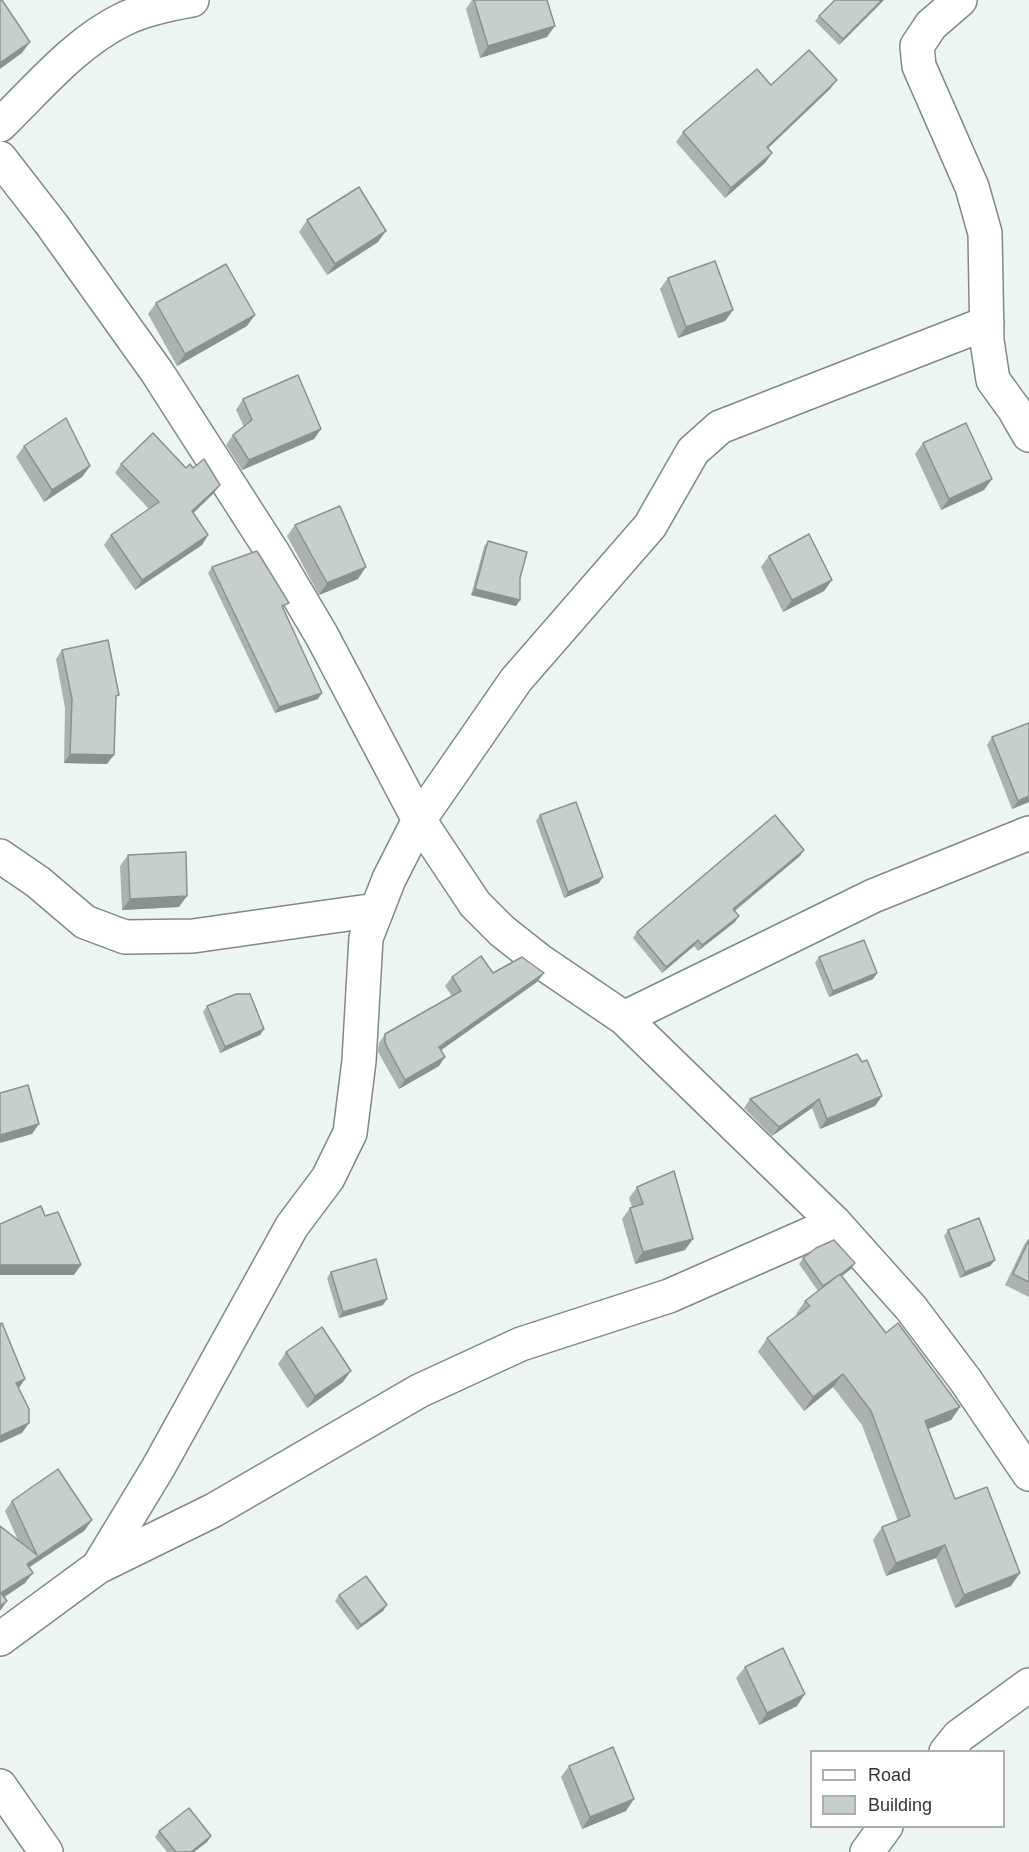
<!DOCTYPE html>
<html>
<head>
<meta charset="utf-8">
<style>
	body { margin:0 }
	#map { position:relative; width:1029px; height:1852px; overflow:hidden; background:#ecf5f4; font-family:Helvetica,sans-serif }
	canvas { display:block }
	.legend { position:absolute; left:810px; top:1750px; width:195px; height:78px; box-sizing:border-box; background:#fff; border:2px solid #adafae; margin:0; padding:8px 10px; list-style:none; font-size:18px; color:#323635 }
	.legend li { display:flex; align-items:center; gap:12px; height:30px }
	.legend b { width:30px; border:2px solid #adafae }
</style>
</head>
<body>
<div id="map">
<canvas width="1029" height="1852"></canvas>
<ul class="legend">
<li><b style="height:8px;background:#fff"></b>Road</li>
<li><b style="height:16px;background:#c7cfce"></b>Building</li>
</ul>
</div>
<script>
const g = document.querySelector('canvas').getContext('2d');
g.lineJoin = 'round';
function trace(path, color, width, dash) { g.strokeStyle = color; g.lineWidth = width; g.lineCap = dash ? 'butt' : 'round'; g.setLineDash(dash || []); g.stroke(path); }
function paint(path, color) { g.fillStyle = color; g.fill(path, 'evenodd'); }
const minor = new Path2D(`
	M960,0L931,25L917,46L919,66L972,187L985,233L987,341L993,380L1014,409L1029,435
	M0,125C38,88 76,42 124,19C145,9 169,4 192,0
	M0,158L52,225L157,372L273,553L322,636L419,820L475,904L502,931L540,961L624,1018L835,1223L911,1308L966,1381L1029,1474
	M0,856L38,882L85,922L125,937L193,936L376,910
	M624,1018L873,896L1029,833
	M98,1567L214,1510L419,1391L521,1344L669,1296L835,1223
	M0,1639L98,1567L158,1468L292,1226L328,1178L350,1133L359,1061L366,938L389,879L419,820L516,680L650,526L693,451L720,427L987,323
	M946,1752L959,1736L1029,1685
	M867,1852L886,1826`);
const tertiary = new Path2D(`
	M0,1786L46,1852`);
const wall = new Path2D(`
	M472,0H547V37L480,58L466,9Z
	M884,0L839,45L815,21L819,16Z
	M837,80L830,89L768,148L772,153L765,163L725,198L676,142L683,132L771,85Z
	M307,220L378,242L327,275L299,232Z
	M668,278L733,310L725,321L678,338L660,289Z
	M156,303L247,326L177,366L148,314Z
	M243,399L321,429L314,439L242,470L226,445L233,435L244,427L236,410Z
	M923,443L992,479L984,490L941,510L915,454Z
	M24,446L90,466L82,477L44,502L16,457Z
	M121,464L193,468L220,485L213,494L193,513L208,535L202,545L135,590L104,545L111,535L149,509L115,473Z
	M295,525L358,579L319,595L287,536Z
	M488,541L520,578V600L516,606L471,595L484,547Z
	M769,556L832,580L824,591L783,612L761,567Z
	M212,567L284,609L318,699L275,713L208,573Z
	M62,650L107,764L64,763L65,708L56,659Z
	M1029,723V802L1012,809L987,745L992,737Z
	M540,815L599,883L564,898L536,821Z
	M128,855L179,907L122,910L120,866Z
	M800,856L735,911V922L698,951L694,946L662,973L633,938L637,932Z
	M819,957L877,973L873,979L829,997L815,963Z
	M493,973H544L537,982L441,1050L439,1066L399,1089L378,1052L379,1043L385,1034L452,996L445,986L452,977Z
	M207,1006L264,1029L260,1035L220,1053L203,1012Z
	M862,1062L882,1096L875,1106L820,1129L812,1108L772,1136L744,1108L750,1099Z
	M637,1187L685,1250L635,1264L622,1219L630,1208L632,1207L629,1198Z
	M948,1230L995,1260L990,1266L960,1278L944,1236Z
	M1029,1238V1297L1005,1285L1024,1245Z
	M803,1258L851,1269L842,1276L886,1333L960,1407L951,1420L928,1429L955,1499L1011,1586L955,1608L936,1558L886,1576L873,1540L882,1527L898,1521L862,1425L833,1387L804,1411L758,1352L767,1338L797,1315L796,1314L805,1301L818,1291L799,1264Z
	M331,1272L383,1305L339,1318L327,1278Z
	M286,1352L343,1382L307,1408L278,1364Z
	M12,1501L92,1520L84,1531L29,1567L25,1583L4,1597L18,1540L5,1511Z
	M339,1595L383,1611L357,1630L335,1601Z
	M745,1667L797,1706L759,1725L736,1678Z
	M569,1766L626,1811L582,1829L561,1777Z
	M159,1831L211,1836L207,1842L194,1852H167L155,1837Z`);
const shadedWall = new Path2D(`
	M882,0H884L839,45L843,39Z
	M555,26L547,37L480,58L488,46Z
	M30,42L22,53L0,69V63Z
	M837,80L830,89L760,156L767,147Z
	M772,153L765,163L725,198L731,188Z
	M386,231L378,242L327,275L335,264Z
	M733,310L725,321L678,338L686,327Z
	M255,315L247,326L177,366L185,354Z
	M321,429L314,439L242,470L249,460Z
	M90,466L82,477L44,502L52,490Z
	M992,479L984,490L941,510L949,499Z
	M220,485L213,494L185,521L192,511Z
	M208,535L202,545L135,590L142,580Z
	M366,567L358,579L319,595L327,583Z
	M832,580L824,591L783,612L792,600Z
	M475,589L520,600L516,606L471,595Z
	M322,693L318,699L275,713L279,707Z
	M70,754L114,755L107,764L64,763Z
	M1029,796V802L1012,809L1018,801Z
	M804,850L800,856L729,915L733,909Z
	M603,877L599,883L564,898L568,892Z
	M187,896L179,907L122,910L130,899Z
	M739,916L735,922L698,951L702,945Z
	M698,940L694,946L662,973L666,967Z
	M544,973L537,982L433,1056L439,1047Z
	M877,973L873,979L829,997L833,991Z
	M264,1029L260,1035L220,1053L225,1047Z
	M445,1057L439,1066L399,1089L405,1080Z
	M882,1096L875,1106L820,1129L827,1119Z
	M819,1099L812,1108L772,1136L779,1127Z
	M39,1124L32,1134L0,1143V1135Z
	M693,1239L685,1250L635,1264L643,1252Z
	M995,1260L990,1266L960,1278L965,1272Z
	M855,1263L851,1269L820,1293L824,1287Z
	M0,1265H81L74,1275H0Z
	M387,1299L383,1305L339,1318L343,1312Z
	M351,1371L343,1382L307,1408L315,1396Z
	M843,1374L833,1387L804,1411L813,1397Z
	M25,1379L19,1388L16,1383Z
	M960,1407L951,1420L916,1434L925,1421Z
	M29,1423L22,1433L0,1443V1436Z
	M92,1520L84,1531L19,1574L27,1564Z
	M945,1545L936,1558L886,1576L896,1563Z
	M33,1573L25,1583L0,1600L1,1593Z
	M1020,1573L1011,1586L955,1608L964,1595Z
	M7,1601L0,1611V1606Z
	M387,1605L383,1611L357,1630L361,1625Z
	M805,1694L797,1706L759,1725L767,1713Z
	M634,1799L626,1811L582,1829L590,1817Z
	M211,1836L207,1842L194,1852H191Z`);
const building = new Path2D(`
	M0,0H2L30,42L0,63Z
	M474,0H547L555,26L488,46Z
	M835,0H882L843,39L819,16Z
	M809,50L837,80L767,147L772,153L731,188L683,132L757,69L771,85Z
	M359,187L386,231L335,264L307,220Z
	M715,261L733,310L686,327L668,278Z
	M226,264L255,315L185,354L156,303Z
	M298,375L321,429L249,460L233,435L252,420L243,399Z
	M66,418L90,466L52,490L24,446Z
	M966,423L992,479L949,499L923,443Z
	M153,433L186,468L190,464L193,468L204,459L220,485L192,511L208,535L142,580L111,535L159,502L121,464Z
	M340,506L366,567L327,583L295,525Z
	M809,534L832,580L792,600L769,556Z
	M488,541L527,552L520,578V600L475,589Z
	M257,551L289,603L282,606L322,693L279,707L212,567Z
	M108,640L119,695L116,696L114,755L70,754L72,699L62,650Z
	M1029,723V796L1018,801L992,737Z
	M576,802L603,877L568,892L540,815Z
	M775,815L804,850L733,909L739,916L702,945L698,940L666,967L637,932Z
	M186,852L187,896L130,899L128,855Z
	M864,940L877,973L833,991L819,957Z
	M481,956L493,973L522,957L544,973L439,1047L445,1057L405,1080L385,1043V1034L461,991L452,977Z
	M236,994H250L264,1029L225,1047L207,1006Z
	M857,1054L862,1062L867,1060L882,1096L827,1119L819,1099L779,1127L750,1099Z
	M28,1085L39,1124L0,1135V1093Z
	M674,1171L693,1239L643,1252L630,1208L643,1204L637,1187Z
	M41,1206L45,1216L58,1212L81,1265H0V1224Z
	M979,1218L995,1260L965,1272L948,1230Z
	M834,1240L855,1263L840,1275V1274L823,1286L803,1258L816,1248Z
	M1029,1240V1282L1013,1274Z
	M376,1259L387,1299L343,1312L331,1272Z
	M840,1274L886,1333L898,1323L960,1407L925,1421L955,1499L987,1487L1020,1573L964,1595L945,1545L896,1563L882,1527L910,1516L871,1411L843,1374L813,1397L767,1338L810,1306L805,1301Z
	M2,1323L25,1379L16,1383L29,1409V1423L0,1436V1324Z
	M322,1327L351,1371L315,1396L286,1352Z
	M58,1469L92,1520L27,1564L33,1573L1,1593L7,1601L0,1606V1526L37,1555L12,1501Z
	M366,1576L387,1605L361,1625L339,1595Z
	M783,1648L805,1694L767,1713L745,1667Z
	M613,1747L634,1799L590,1817L569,1766Z
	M189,1808L211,1836L191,1852H176L159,1831Z`);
trace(minor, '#818988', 36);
trace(tertiary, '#818988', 36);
trace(minor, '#fff', 33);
trace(tertiary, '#fff', 33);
paint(wall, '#abb2b1');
paint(shadedWall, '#8b9190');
paint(building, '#c7cfce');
trace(building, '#8b9190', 1.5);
</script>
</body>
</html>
